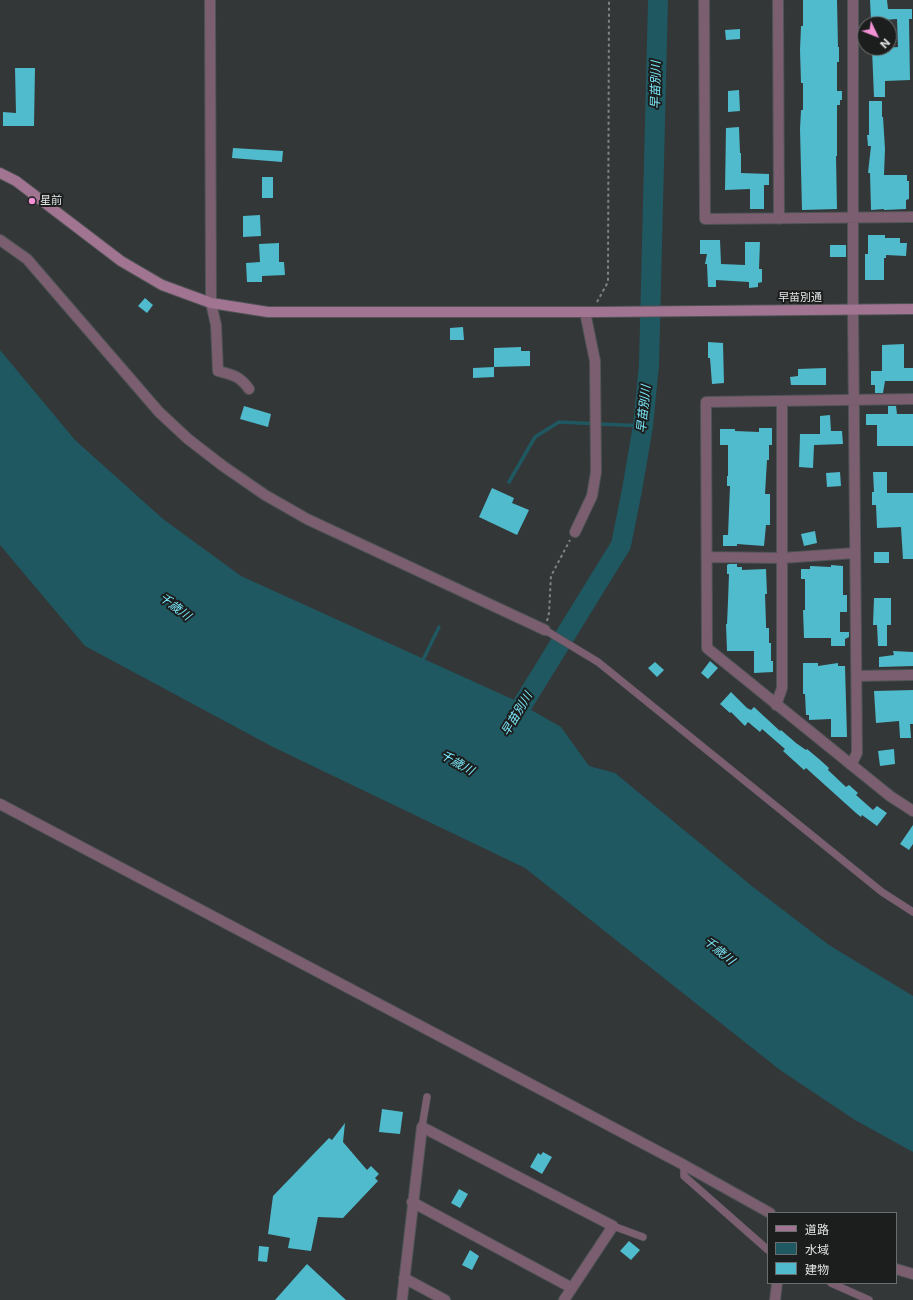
<!DOCTYPE html>
<html>
<head>
<meta charset="utf-8">
<style>
	body { margin:0 }
	#map { position:relative; width:913px; height:1300px; overflow:hidden; background:#333738; font-family:Inter,"Noto Sans JP",sans-serif }
	canvas { display:block }
	.legend { position:absolute; left:767px; top:1212px; width:130px; height:72px; box-sizing:border-box; background:#1c1e1e; border:1px solid #6b6e6e; margin:0; padding:5px 7px; list-style:none; font-size:12px; color:#e2e5e5 }
	.legend li { display:flex; align-items:center; gap:8px; height:20px }
	.legend b { width:20px; border:1px solid #6b6e6e }
	.north { position:absolute; left:857px; top:16px; width:40px; height:40px; box-sizing:border-box; background:#1c1e1e; border:1px solid #6b6e6e; border-radius:50%; rotate:133deg; font-size:11px; font-weight:700; line-height:16px; text-align:center; color:#e2e5e5 }
	.north::after { content:''; display:block; margin:auto; width:14px; height:18px; background:#f391d5; clip-path:polygon(50% 0,100% 100%,50% 72%,0 100%) }
</style>
</head>
<body>
<div id="map">
<canvas width="913" height="1300"></canvas>
<ul class="legend">
<li><b style="height:5px;background:#a17592"></b>道路</li>
<li><b style="height:11px;background:#1f5861"></b>水域</li>
<li><b style="height:11px;background:#4fbbcc"></b>建物</li>
</ul>
<div class="north">N</div>
</div>
<script>
const g = document.querySelector('canvas').getContext('2d');
g.lineJoin = 'round';
function paint(path, color) { g.fillStyle = color; g.fill(path, 'evenodd'); }
function trace(path, color, width, dash) { g.strokeStyle = color; g.lineWidth = width; g.lineCap = dash ? 'butt' : 'round'; g.setLineDash(dash || []); g.stroke(path); }
function write(font, color, halo, rows, align = 'center') {
  g.font = font + ' Inter,"Noto Sans JP",sans-serif'; g.lineWidth = 4; g.setLineDash([]); g.textBaseline = 'middle'; g.strokeStyle = halo; g.fillStyle = color; for (const [text, x, y, turn = 0] of rows) {
    g.save(); g.translate(x, y); g.rotate((+turn || 0) * Math.PI / 180); g.textAlign = isNaN(turn) ? turn : align; if (halo) g.strokeText(text, 0, 0); g.fillText(text, 0, 0); g.restore();
  }
}
const water = new Path2D(`
	M0,350L75,440L163,519L241,576L512,699L561,727L589,766L615,773L753,887L829,945L913,996V1152L855,1120L780,1070L525,868L273,747L85,646L0,545Z`);
const stream = new Path2D(`
	M509,482L535,437L559,422L643,426
	M422,662L439,627`);
const river = new Path2D(`
	M508,728L621,545L632,490L643,426L649,365L658,0`);
const building = new Path2D(`
	M803,0H837L838,47H839V62H837V91H842V100H840V105H837V156H836L837,209L802,210L800,129L801,110H803V83H801L800,50L801,26H803Z
	M870,0H887L888,9H912V19H909L910,80L885,81V97H874L872,49L898,47L897,19L871,21Z
	M740,29V39L726,40L725,30Z
	M15,68H35L34,126H3V112L16,113Z
	M739,90L740,111L728,112V91Z
	M869,101H882V117H883L885,149L884,175H907V181H909V199L906,200V209L884,210V209L871,210L870,173H868L871,146H868L867,135H869Z
	M739,127L740,153H741V173L769,174V185H764V209H750V189L725,190L726,128Z
	M233,148L283,151L282,162L232,158Z
	M262,177H273V198H262Z
	M260,215L261,236L243,237V216Z
	M868,235H885V238H900V243H907L906,256L886,255V258H884V280H865V254H868Z
	M700,240H720L721,264L745,265V242H760L759,269H762V282L758,283V287L749,288V282L716,280V287H708L707,264H705L707,254H700Z
	M279,243V262H284L285,275L262,276V282H247L246,263L260,262L259,244Z
	M830,245H846V257H830Z
	M145,298L153,305L147,313L138,306Z
	M463,327L464,340H450V328Z
	M708,342L723,343L724,383L712,384L710,358H708Z
	M904,344V368H913V381H885L883,393H875V385H871V371H882V345Z
	M521,347V351H530V366L494,367V348Z
	M494,367V377L473,378V368Z
	M826,368V385H791L790,377L798,376V369Z
	M244,406L271,414L268,427L240,419Z
	M888,406H896L897,414H913V446H877V425H866V414H888Z
	M830,415L831,431H842L843,444L814,445L813,468L799,467L800,434H820V416Z
	M759,428H772V445H769V460H767L765,494H770V525H766L764,546L737,544V546H723V535H728L730,486H727V476H728V445H720V429H735V431L759,432Z
	M840,472L841,486L827,487L826,473Z
	M873,472H887V493H913V559H903L901,527L877,528L876,505H872V492H874Z
	M492,488L514,498L512,503L529,510L517,535L479,517Z
	M815,531L817,543L804,546L801,534Z
	M874,552H889V563H874Z
	M729,564H737V567H742V570L766,569L767,594H765L766,624V628H769V643H771V661H773V672L754,673V651H727L726,624H727L728,601L729,574H727V565Z
	M831,565L843,566V595H847V612H840V632H849V637L845,639V646H831V638H804L803,610H805V579H801V569H810V566L831,567Z
	M874,598H891V625H887V646H878L877,625H873Z
	M893,651L913,652V666L879,667V657L894,655Z
	M710,661L718,668L708,679L701,673Z
	M655,662L664,670L657,677L648,668Z
	M803,663H818V666L838,663V666H845L847,737H831V719L809,720V715H806L805,694H803Z
	M913,690V724H910L911,738H900L899,721L876,723L874,691Z
	M731,692L747,708L751,710L754,707L780,731L781,730L796,743L806,750L807,749L819,759L829,768L828,770L846,787L849,785L858,793L856,795L873,810L877,806L887,813L877,826L862,815L861,817L856,813L806,768L804,770L783,751L785,749L762,729L760,732L748,722L745,726L731,712L730,713L720,704Z
	M894,749L895,764L880,766L878,751Z
	M913,825V844L909,850L900,844Z
	M382,1109L403,1112L400,1134L379,1132Z
	M345,1123L343,1142L367,1170L371,1166L379,1174L375,1178L378,1181L343,1218L318,1217L311,1251L288,1248L290,1238L268,1234L273,1196L329,1138L332,1140Z
	M543,1152L552,1157L542,1174L530,1167L538,1153L541,1155Z
	M459,1189L468,1194L460,1208L451,1203Z
	M629,1241L640,1250L631,1260L620,1251Z
	M259,1246L269,1247L267,1262L258,1261Z
	M470,1250L479,1256L472,1270L462,1265Z
	M307,1264L346,1300H275Z`);
const path = new Path2D(`
	M597,302L608,282L609,0
	M547,621L549,613L551,576L570,540`);
const lane = new Path2D(`
	M545,630L598,662L882,892L913,912
	M422,1127L427,1097
	M684,1165V1176L768,1250
	M613,1226L643,1237
	M831,1283L869,1300`);
const street = new Path2D(`
	M210,0L211,303L216,325L218,371C233,375 240,376 249,389
	M704,0L705,219L913,217
	M778,0L779,219
	M0,240L27,259L159,412L188,439L223,466L265,495L307,519L545,630
	M913,399L706,402L707,648L890,796L913,811
	M575,532L592,496L596,472L595,361L585,312
	M707,557L782,558L855,553
	M857,676L913,675
	M776,705L782,688V401
	M851,765L857,753L853,310V0
	M0,804L684,1165L770,1213
	M412,1202L572,1288
	M896,1269L913,1274
	M404,1278L445,1300
	M402,1300L422,1127L613,1226L564,1300
	M775,1300L777,1283`);
const secondary = new Path2D(`
	M0,173L16,181L121,261L162,285L211,303L268,312H599L913,309`);
const markers = [
	[32,201,4,"#f391d5"]
];
const poiNames = [
	["星前",40,201]
];
const streetNames = [
	["早苗別通",800,298]
];
const waterNames = [
	["早苗別川",656,85,-89],
	["早苗別川",644,409,-84],
	["千歳川",175,607,37],
	["早苗別川",517,714,-59],
	["千歳川",457,763,30],
	["千歳川",719,951,40]
];
paint(water, '#1f5861');
trace(stream, '#1f5861', 3.5);
trace(river, '#1f5861', 20);
paint(building, '#4fbbcc');
trace(lane, '#4f5354', 8);
trace(street, '#4f5354', 12);
trace(secondary, '#4f5354', 12);
trace(path, '#808384', 2, [3, 3]);
trace(lane, '#7b5f71', 7);
trace(street, '#7b5f71', 10);
trace(secondary, '#a17592', 10);
for (const [x, y, r, color] of markers) { const dot = new Path2D(); dot.arc(x, y, r, 0, 2 * Math.PI); g.fillStyle = color; g.fill(dot); trace(dot, '#1c1e1e', 1.5); }
write('11px', '#e2e5e5', '#1c1e1e', poiNames, 'left');
write('11px', '#e2e5e5', '#1c1e1e', streetNames);
write('italic 12px', '#7ae8fa', '#1c1e1e', waterNames);
</script>
</body>
</html>
